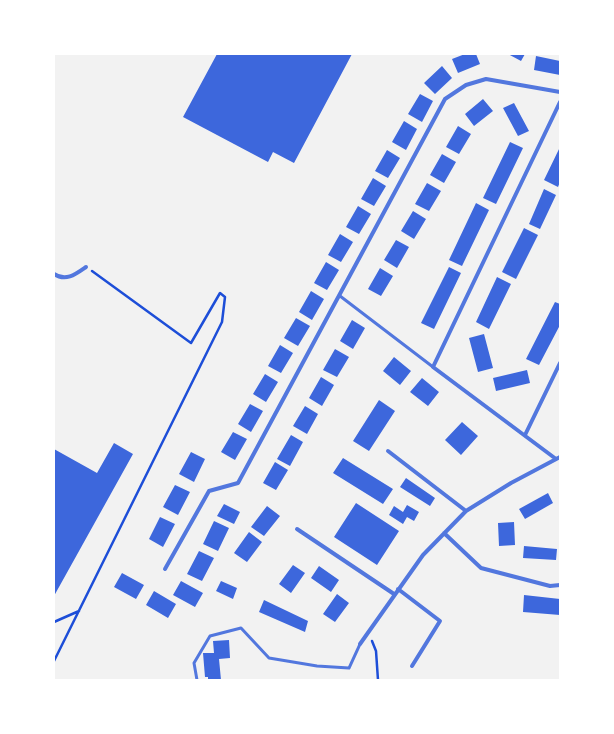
<!DOCTYPE html>
<html>
<head>
<meta charset="utf-8">
<style>
	body { margin:0 }
	#map { position:relative; width:614px; height:734px; overflow:hidden; background:#f2f2f2; font-family:Bitter,serif }
	canvas { display:block }
	.frame { position:absolute; inset:0; border:55px solid #fff; pointer-events:none }
</style>
</head>
<body>
<div id="map">
<canvas width="614" height="734"></canvas>
<div class="frame"></div>
</div>
<script>
const g = document.querySelector('canvas').getContext('2d');
g.lineJoin = 'round';
function paint(path, color) { g.fillStyle = color; g.fill(path, 'evenodd'); }
function trace(path, color, width, dash) { g.strokeStyle = color; g.lineWidth = width; g.lineCap = dash ? 'butt' : 'round'; g.setLineDash(dash || []); g.stroke(path); }
const building = new Path2D(`
	M217,54H352L294,163L273,152L268,162L183,117Z
	M465,54H476L480,64L458,73L452,59Z
	M508,54H525L521,61Z
	M536,56L560,61V75L534,70Z
	M442,66L452,78L435,94L424,83Z
	M420,94L433,101L422,122L408,114Z
	M483,99L493,111L474,126L465,114Z
	M514,103L529,131L518,136L503,108Z
	M404,121L417,129L406,150L392,142Z
	M458,126L471,134L459,154L446,147Z
	M510,142L523,148L496,204L483,198Z
	M560,147V182L558,187L544,180Z
	M387,150L400,158L388,178L375,171Z
	M442,154L456,162L444,183L430,175Z
	M373,178L386,186L374,206L361,199Z
	M427,183L441,191L429,211L415,204Z
	M544,189L556,195L540,229L529,224Z
	M476,203L489,210L462,266L449,260Z
	M358,206L371,214L359,234L346,227Z
	M413,211L426,219L414,239L401,231Z
	M524,228L538,235L516,279L502,272Z
	M340,234L353,242L341,262L328,255Z
	M396,240L409,247L397,268L384,260Z
	M326,262L339,270L327,290L314,283Z
	M449,267L461,273L434,329L421,323Z
	M380,268L393,276L381,296L368,289Z
	M497,277L511,284L489,329L476,322Z
	M311,291L324,299L312,320L299,312Z
	M555,302L560,304V325L539,365L526,359Z
	M296,318L310,326L298,346L284,338Z
	M352,320L365,328L353,349L340,341Z
	M484,334L493,368L478,372L469,338Z
	M280,345L293,353L281,373L268,366Z
	M335,349L349,357L337,377L323,370Z
	M394,357L411,371L400,385L383,371Z
	M527,370L530,383L496,391L493,378Z
	M265,374L278,382L266,402L253,394Z
	M321,377L334,385L322,406L309,398Z
	M422,378L439,392L428,406L410,392Z
	M379,400L395,411L369,451L353,441Z
	M250,404L263,411L251,432L238,424Z
	M305,406L318,414L307,434L293,426Z
	M462,422L478,436L461,455L445,440Z
	M233,432L247,439L235,460L221,452Z
	M291,435L303,442L290,466L277,459Z
	M114,443L133,454L54,596V449L97,473Z
	M191,452L205,459L194,482L179,474Z
	M343,458L393,489L383,504L333,473Z
	M275,462L288,470L276,490L263,483Z
	M406,478L435,498L430,506L400,487Z
	M175,485L190,492L178,515L163,507Z
	M548,493L553,503L525,519L519,509Z
	M356,503L399,531L377,565L334,537Z
	M224,504L240,512L234,524L217,516Z
	M407,505L419,512L414,521L407,517L403,524L389,515L394,506L403,512Z
	M267,506L280,516L264,536L251,527Z
	M160,517L175,524L163,547L149,539Z
	M214,521L229,528L218,551L203,544Z
	M514,522L515,545L499,546L498,523Z
	M249,532L262,542L247,562L234,553Z
	M524,546L557,549L556,560L523,558Z
	M199,551L214,558L202,581L187,574Z
	M293,565L305,573L291,593L279,584Z
	M319,566L339,580L331,592L311,578Z
	M122,573L144,585L136,599L114,587Z
	M181,581L203,593L195,607L173,595Z
	M221,581L237,588L233,599L216,591Z
	M154,591L176,604L168,618L146,605Z
	M337,594L349,603L335,622L323,614Z
	M524,595L560,599V615L523,612Z
	M264,600L308,621L305,632L259,612Z
	M229,640L230,658L219,659L221,680H208V677H205L203,653H214L213,641Z`);
const path = new Path2D(`
	M54,622L79,611
	M372,641L376,651L378,680
	M54,661L222,322L225,297L220,293L191,343L92,271`);
const service = new Path2D(`
	M340,296L433,367
	M197,680L194,663L210,636L241,628L269,658L317,666L349,668L360,644`);
const minor = new Path2D(`
	M54,274C66,282 76,274 86,267
	M525,435L560,363
	M388,451L466,511
	M556,459L433,367L560,102
	M297,529L394,594
	M444,533L481,568L550,586L560,585
	M165,569L209,491L238,483L445,99L466,85L486,79L560,92
	M398,589L440,621L412,666
	M360,644L423,555L466,511L511,483L560,457`);
paint(building, '#3d67dc');
trace(path, '#1d4ed8', 2.5);
trace(service, '#5277de', 3);
trace(minor, '#5277de', 4);
</script>
</body>
</html>
